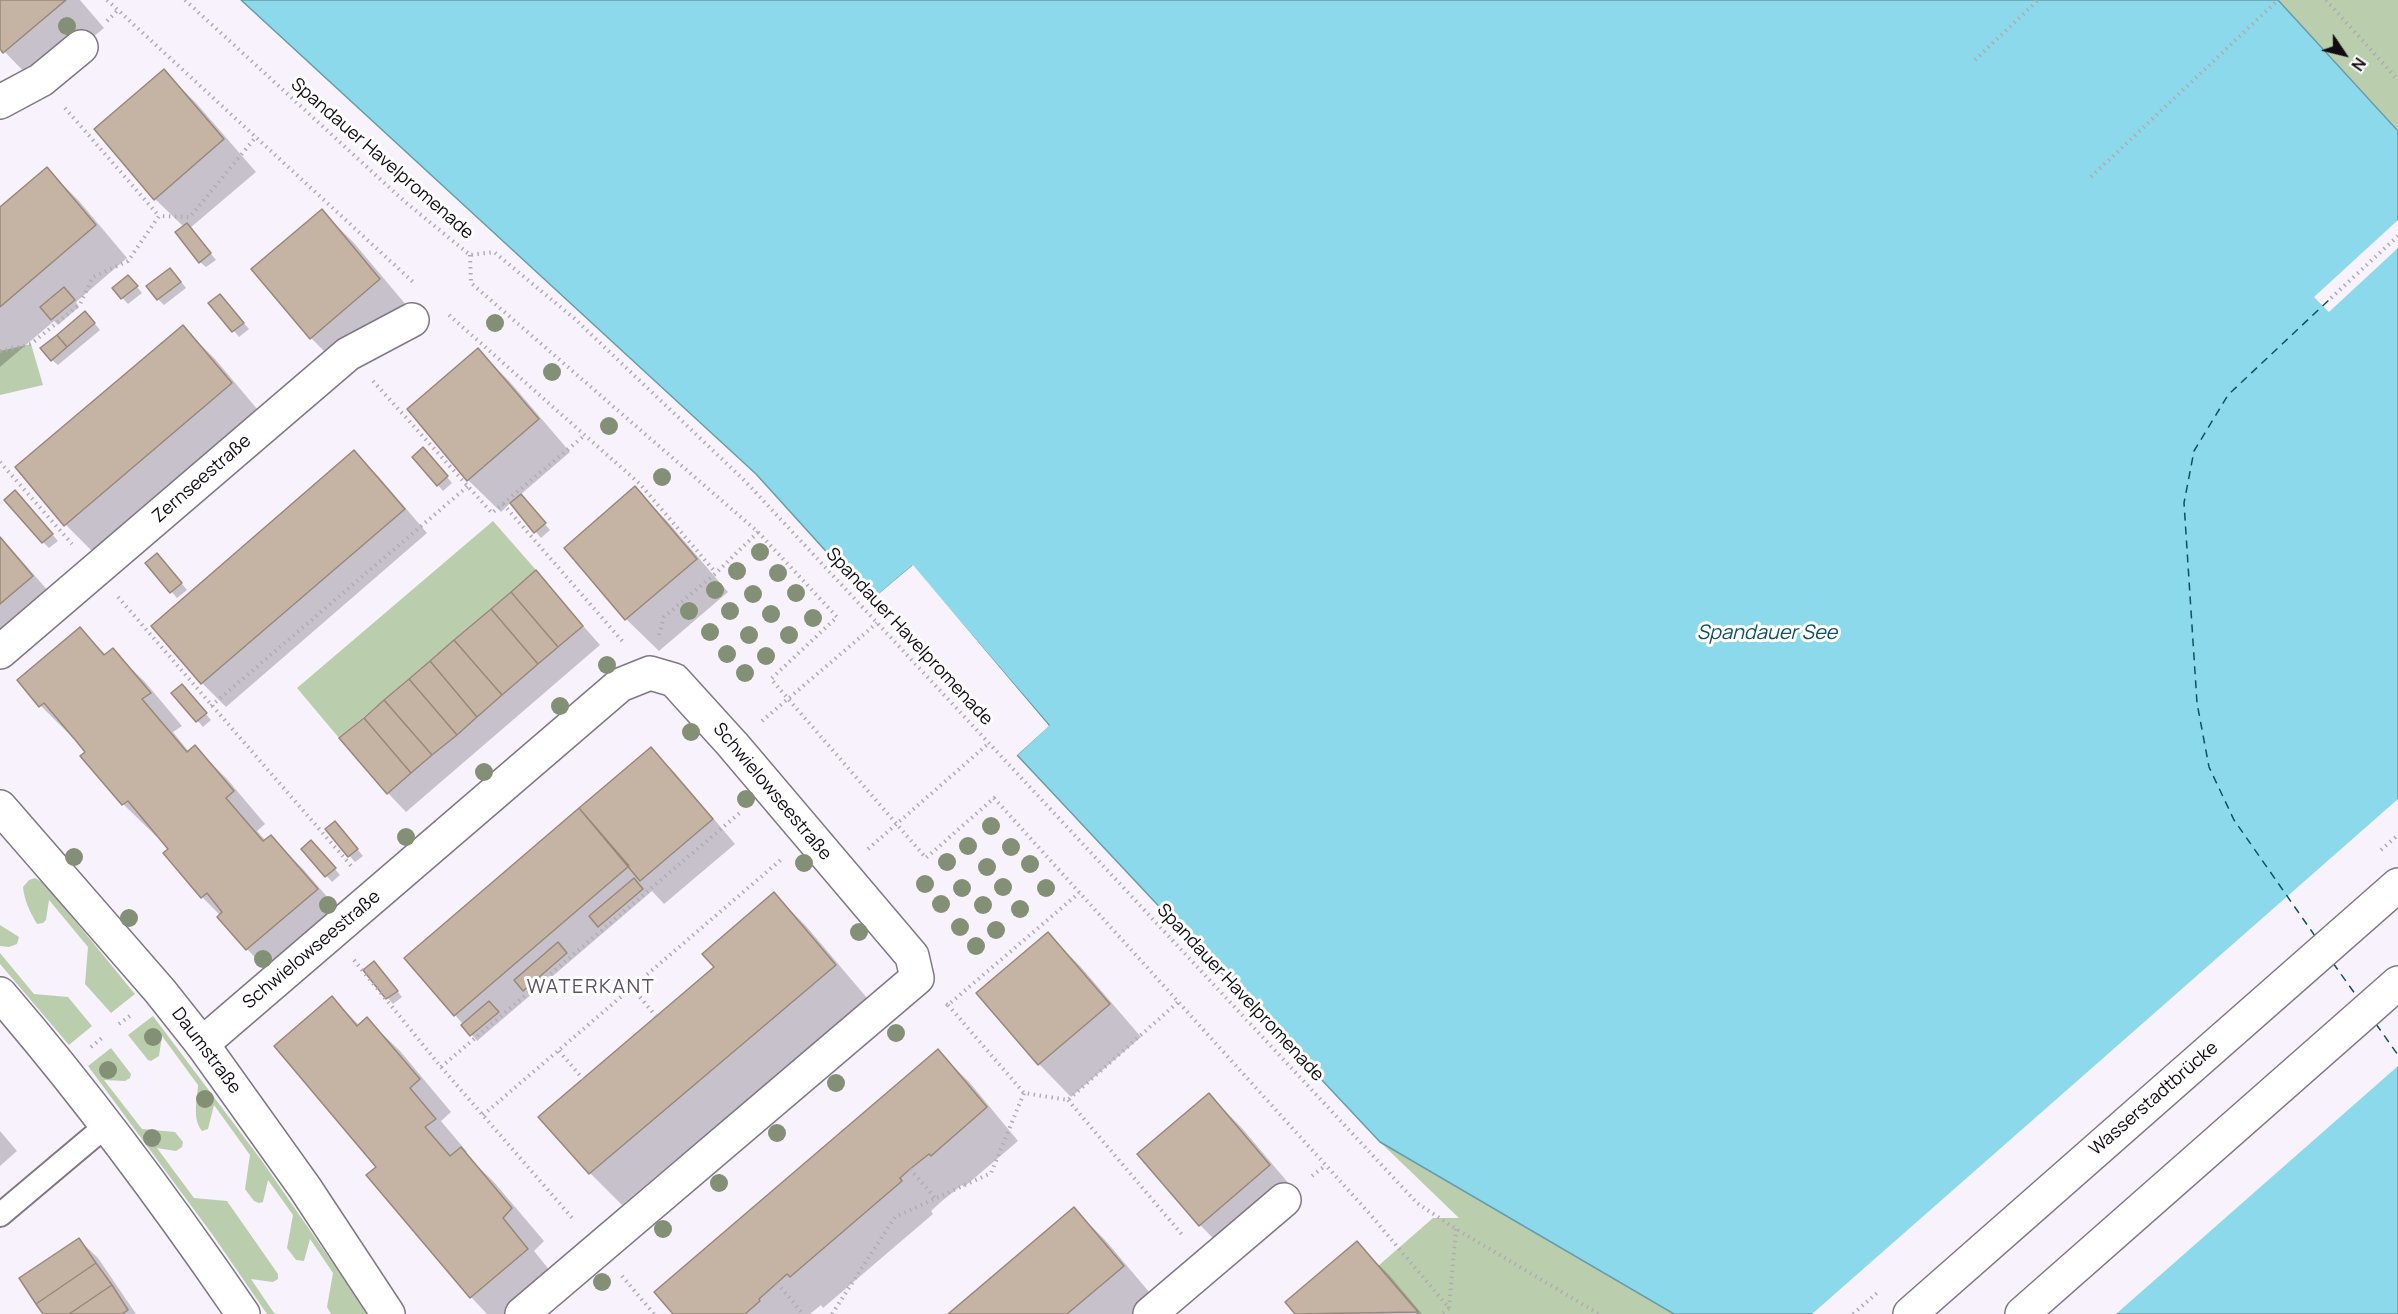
<!DOCTYPE html>
<html>
<head>
<meta charset="utf-8">
<style>
	body { margin:0 }
	#map { position:relative; width:2398px; height:1314px; overflow:hidden; background:#f8f2fd; font-family:Manrope,sans-serif }
	canvas { display:block }
	.north { position:absolute; left:2314px; top:24px; width:60px; height:60px; -webkit-text-stroke:4px #fff; paint-order:stroke; rotate:125deg; font-size:16px; font-weight:700; line-height:24px; text-align:center; color:#100c12 }
	.north::after { content:''; display:block; margin:auto; width:21px; height:27px; background:#100c12; clip-path:polygon(50% 0,100% 100%,50% 72%,0 100%) }
</style>
</head>
<body>
<div id="map">
<canvas width="2398" height="1314"></canvas>
<div class="north">N</div>
</div>
<script>
const g = document.querySelector('canvas').getContext('2d');
g.lineJoin = 'round';
function paint(path, color) { g.fillStyle = color; g.fill(path, 'evenodd'); }
function trace(path, color, width, dash) { g.strokeStyle = color; g.lineWidth = width; g.lineCap = dash ? 'butt' : 'round'; g.setLineDash(dash || []); g.stroke(path); }
function write(font, color, halo, rows, align = 'center') {
  g.font = font + ' Manrope,sans-serif'; g.lineWidth = 6; g.setLineDash([]); g.textBaseline = 'middle'; g.strokeStyle = halo; g.fillStyle = color; for (const [text, x, y, turn = 0] of rows) {
    g.save(); g.translate(x, y); g.rotate((+turn || 0) * Math.PI / 180); g.textAlign = isNaN(turn) ? turn : align; if (halo) g.strokeText(text, 0, 0); g.fillText(text, 0, 0); g.restore();
  }
}
const green = new Path2D(`
	M2278,0H2398V131Z
	M31,344L43,385L0,395V351Z
	M493,521L536,570L339,738L297,688Z
	M35,878L44,883L135,994L111,1013L85,984L88,947L49,900L46,920L43,923L37,924C30,912 24,900 23,887L29,880Z
	M0,925L19,937L17,944L9,947L0,946Z
	M0,953L34,994L68,997L92,1026L69,1045L0,964Z
	M153,1016L262,1161L368,1314H331L327,1307L333,1273L310,1239L304,1261L296,1260L287,1248L293,1215L268,1180L263,1202L259,1203L254,1201L245,1189L250,1155L214,1105L208,1129L202,1131C192,1118 197,1102 198,1085L162,1036L159,1056L151,1061L148,1060L128,1035Z
	M111,1048L131,1074L130,1078L125,1081L104,1080L142,1129L175,1132L183,1142L182,1147L176,1151L157,1148L194,1198L227,1201L278,1274V1279L273,1282L251,1279L274,1313L277,1314H267L212,1234L88,1066Z
	M1380,1142L1666,1307L1674,1314H1416L1418,1312L1378,1266L1433,1218H1459Z`);
const water = new Path2D(`
	M241,0H2278L2398,131V1314H1674L1380,1142L1017,755L1049,725L912,566L871,601L756,474Z`);
const pier = new Path2D(`
	M2398,220V248L2329,312L2314,297Z
	M913,565L1049,726L1015,757V753L1045,725L912,569L872,603H868Z
	M2398,799V1066L2116,1314H1812Z`);
const shadow = new Path2D(`
	M0,0H80L104,28L36,84L0,47Z
	M164,71L196,103L256,172L190,228L216,260L206,267L200,262L184,227L155,199Z
	M47,169L79,201L127,258L76,302L79,307L58,325L54,321L0,367V208Z
	M322,211L354,243L412,312L343,370L311,338Z
	M176,275L186,288L164,305L158,299Z
	M134,283L142,293L128,304L114,289Z
	M225,301L249,329L239,337L211,303Z
	M91,319L100,330L58,365L52,360Z
	M183,327L215,359L263,416L98,557L66,525L17,468Z
	M478,350L510,382L570,452L520,495L550,530L541,538L511,502L501,512L468,480Z
	M354,452L378,476L427,533L226,707L202,683L153,626Z
	M429,455L452,483L443,491L438,485Z
	M635,489L667,521L728,592L659,651L626,619L566,548Z
	M21,498L58,541L49,548L43,542Z
	M0,536L64,609L0,664Z
	M163,561L187,590L177,598L147,563Z
	M536,572L600,645L406,812L388,793Z
	M80,629L106,655L112,650L145,682L182,726L173,732L189,752L195,747L227,779L265,824L257,831L266,841L271,837L303,869L349,922L279,982L247,949L219,917L221,916L202,897L170,849L158,834L156,836L123,804L75,737L73,738L41,706L19,681Z
	M187,692L211,720L203,727L173,693Z
	M651,749L675,773L735,844L664,904L652,891L477,1041L455,1015Z
	M327,829H341L363,856L355,862Z
	M317,847L340,875L332,882L303,849Z
	M774,894L806,926L867,998L622,1205L590,1173L716,967Z
	M1048,934L1080,966L1141,1037L1071,1097L1039,1064L978,993Z
	M380,969L402,997L393,1004L365,971Z
	M332,998L360,1026L367,1019L400,1051L451,1112L441,1121L467,1152L465,1154L493,1181L544,1241L534,1251L559,1282L521,1314H487L471,1297L378,1167Z
	M938,1051L970,1083L1018,1141L964,1187L962,1185L942,1201L931,1211L933,1214L823,1308L821,1305L810,1314H675Z
	M1209,1095L1241,1127L1301,1198L1232,1257L1200,1225Z
	M0,1131L17,1151L0,1166Z
	M1074,1209L1106,1241L1155,1299L1137,1314H951Z
	M79,1240L98,1258L136,1314H45Z
	M1357,1243L1389,1275L1422,1314H1297L1287,1302Z`);
const ferry = new Path2D(`
	M2315,936L2234,820L2209,767L2197,703L2184,503L2194,451L2228,395L2331,298
	M2333,963L2358,998
	M2376,1024L2398,1055`);
const building = new Path2D(`
	M0,0H66L3,53L0,49Z
	M164,69L224,139L154,200L94,129Z
	M47,167L96,225L0,307V207Z
	M322,209L380,279L310,339L251,269Z
	M187,223L211,253L199,263L175,232Z
	M170,268L181,282L157,300L146,286Z
	M128,275L138,286L121,299L112,288Z
	M64,287L75,300L51,320L40,307Z
	M220,294L244,323L232,332L208,303Z
	M85,311L95,323L67,347L57,335Z
	M183,325L232,383L64,526L15,467Z
	M57,335L67,347L51,361L40,348Z
	M478,348L539,419L467,481L407,409Z
	M423,447L448,476L437,486L412,457Z
	M354,450L405,509L201,684L151,626Z
	M635,486L697,559L625,620L564,548Z
	M15,490L53,534L42,543L4,500Z
	M521,494L546,523L534,533L510,503Z
	M0,537L33,576L0,604Z
	M157,553L182,583L170,593L145,563Z
	M536,570L583,626L558,647L511,592Z
	M511,592L558,647L538,664L491,609Z
	M491,609L538,664L502,695L454,640Z
	M80,627L104,655L113,648L151,693L142,699L187,752L195,745L234,791L226,798L263,841L271,835L318,889L246,950L217,917L222,912L207,893L201,898L163,853L168,849L128,801L122,805L80,756L85,752L77,742L44,703L39,707L17,680Z
	M454,640L502,695L477,717L430,661Z
	M430,661L477,717L457,735L409,679Z
	M409,679L457,735L432,755L384,700Z
	M182,684L207,713L196,722L171,693Z
	M384,700L432,755L411,773L364,718Z
	M364,718L411,773L387,794L339,738Z
	M651,747L713,819L640,881L579,808Z
	M579,808L629,866L454,1016L404,958Z
	M335,821L358,849L348,857L325,829Z
	M311,840L336,868L325,877L301,849Z
	M634,878L643,889L598,927L589,916Z
	M774,892L836,965L589,1174L538,1117L714,967L702,954Z
	M1048,932L1110,1004L1038,1065L976,993Z
	M558,942L567,953L523,991L514,980Z
	M374,961L398,991L386,999L363,970Z
	M332,996L357,1026L367,1017L420,1079L410,1088L436,1119L425,1127L450,1156L461,1147L512,1208L503,1218L528,1249L470,1298L366,1175L376,1167L274,1046Z
	M489,1001L499,1012L470,1036L461,1025Z
	M938,1049L987,1107L931,1156L929,1154L910,1169L900,1178L902,1181L790,1277L787,1274L759,1299L760,1301L745,1314H673L654,1292Z
	M1209,1093L1270,1165L1199,1226L1137,1154Z
	M1074,1207L1124,1266L1067,1314H948Z
	M79,1238L96,1263L36,1304L19,1278Z
	M1357,1241L1418,1312L1295,1314L1285,1302Z
	M96,1263L112,1285L69,1314H43L36,1304Z
	M112,1285L128,1310L122,1314H69Z`);
const path = new Path2D(`
	M107,0L413,282
	M185,0L404,201L470,255L494,252L575,319L745,481L1417,1203L1456,1229L1599,1314
	M2326,0L2398,80
	M107,21L117,11
	M1975,60L2038,0
	M65,108L159,216
	M2091,177L2278,0
	M470,255L471,283L758,532L716,573L664,617L658,639
	M2331,298L2398,236
	M449,315L640,484L716,573
	M0,351L31,344L80,304L93,277L128,261L159,216L190,217L255,138
	M373,381L492,513L585,435
	M0,462L72,544
	M503,504L624,643
	M758,532L837,617L771,679L926,858L994,798L1369,1213L1449,1308L1441,1314
	M118,597L353,868
	M211,706L468,486
	M762,721L877,623
	M868,849L989,743
	M2381,850L2398,835
	M354,960L441,1067L574,1220
	M632,988L656,1016
	M946,1004L948,1005L1079,893
	M948,1005L1024,1093L1068,1100L1178,1002
	M119,1024L131,1015
	M91,1047L102,1038
	M559,1051L583,1079
	M441,1067L742,811
	M1068,1100L1184,1237
	M483,1115L783,858
	M910,1169L935,1198
	M1312,1176L1326,1165
	M622,1276L654,1314
	M777,1283L803,1314
	M1449,1308L1456,1229
	M832,1314L895,1217L991,1173L1024,1093
	M1853,1314L1877,1293`);
const lane = new Path2D(`
	M0,1215L108,1124`);
const street = new Path2D(`
	M0,102L41,80L81,47
	M0,652L348,354L412,320
	M202,1044L620,685L650,673L674,680L733,745L912,956L917,978L522,1314
	M1150,1314L1284,1200`);
const secondary = new Path2D(`
	M0,807L160,991L202,1044L305,1188L388,1314
	M0,994C88,1096 167,1203 243,1314
	M1910,1314L2398,885
	M2022,1314L2398,983`);
const trees = [
	[67,26],
	[495,323],
	[552,372],
	[609,426],
	[662,477],
	[760,552],
	[737,571],
	[778,573],
	[715,590],
	[796,593],
	[753,594],
	[689,611],
	[730,611],
	[771,614],
	[813,618],
	[710,632],
	[749,635],
	[789,635],
	[727,654],
	[766,656],
	[607,665],
	[745,673],
	[560,706],
	[691,732],
	[484,772],
	[746,799],
	[991,826],
	[406,837],
	[968,846],
	[1011,847],
	[74,857],
	[947,862],
	[804,863],
	[1030,864],
	[987,867],
	[925,884],
	[1003,887],
	[962,888],
	[1046,888],
	[941,904],
	[328,905],
	[983,905],
	[1020,909],
	[129,918],
	[960,927],
	[996,930],
	[859,932],
	[976,946],
	[263,959],
	[896,1033],
	[153,1037],
	[108,1070],
	[836,1083],
	[205,1099],
	[777,1133],
	[152,1138],
	[719,1183],
	[663,1229],
	[602,1282]
];
const streetNames = [
	["Spandauer Havelpromenade",382,159,41],
	["Zernseestraße",202,479,-41],
	["Spandauer Havelpromenade",909,637,47],
	["Schwielowseestraße",772,792,50],
	["Schwielowseestraße",312,950,-40],
	["Spandauer Havelpromenade",1240,993,47],
	["Daumstraße",206,1051,53],
	["Wasserstadtbrücke",2154,1099,-41]
];
const waterNames = [
	["Spandauer See",1767,633]
];
const neighbourhoodNames = [
	["WATERKANT",591,987]
];
paint(green, '#bacead');
paint(water, '#8cd9eb');
trace(water, '#679caa', 1.5);
paint(pier, '#f8f2fd');
paint(shadow, '#0003');
trace(ferry, '#0f525f', 1.5, [8, 6]);
paint(building, '#c5b4a4');
trace(building, '#988879', 1.5);
trace(lane, '#817688', 26);
trace(street, '#817688', 36);
trace(secondary, '#817688', 36);
trace(path, '#b0abb4', 4, [1.5, 4.5]);
trace(lane, '#fff', 22);
trace(street, '#fff', 33);
trace(secondary, '#fff', 33);
g.fillStyle = '#839075';
for (const [x, y] of trees) { g.beginPath(); g.arc(x, y, 9, 0, 2 * Math.PI); g.fill(); }
write('18px', '#100c12', '#fff', streetNames);
write('italic 20px', '#0f525f', '#fff', waterNames);
g.letterSpacing = '1.5px';
write('20px', '#5c5262', '#fff', neighbourhoodNames);
g.letterSpacing = '0px';
</script>
</body>
</html>
